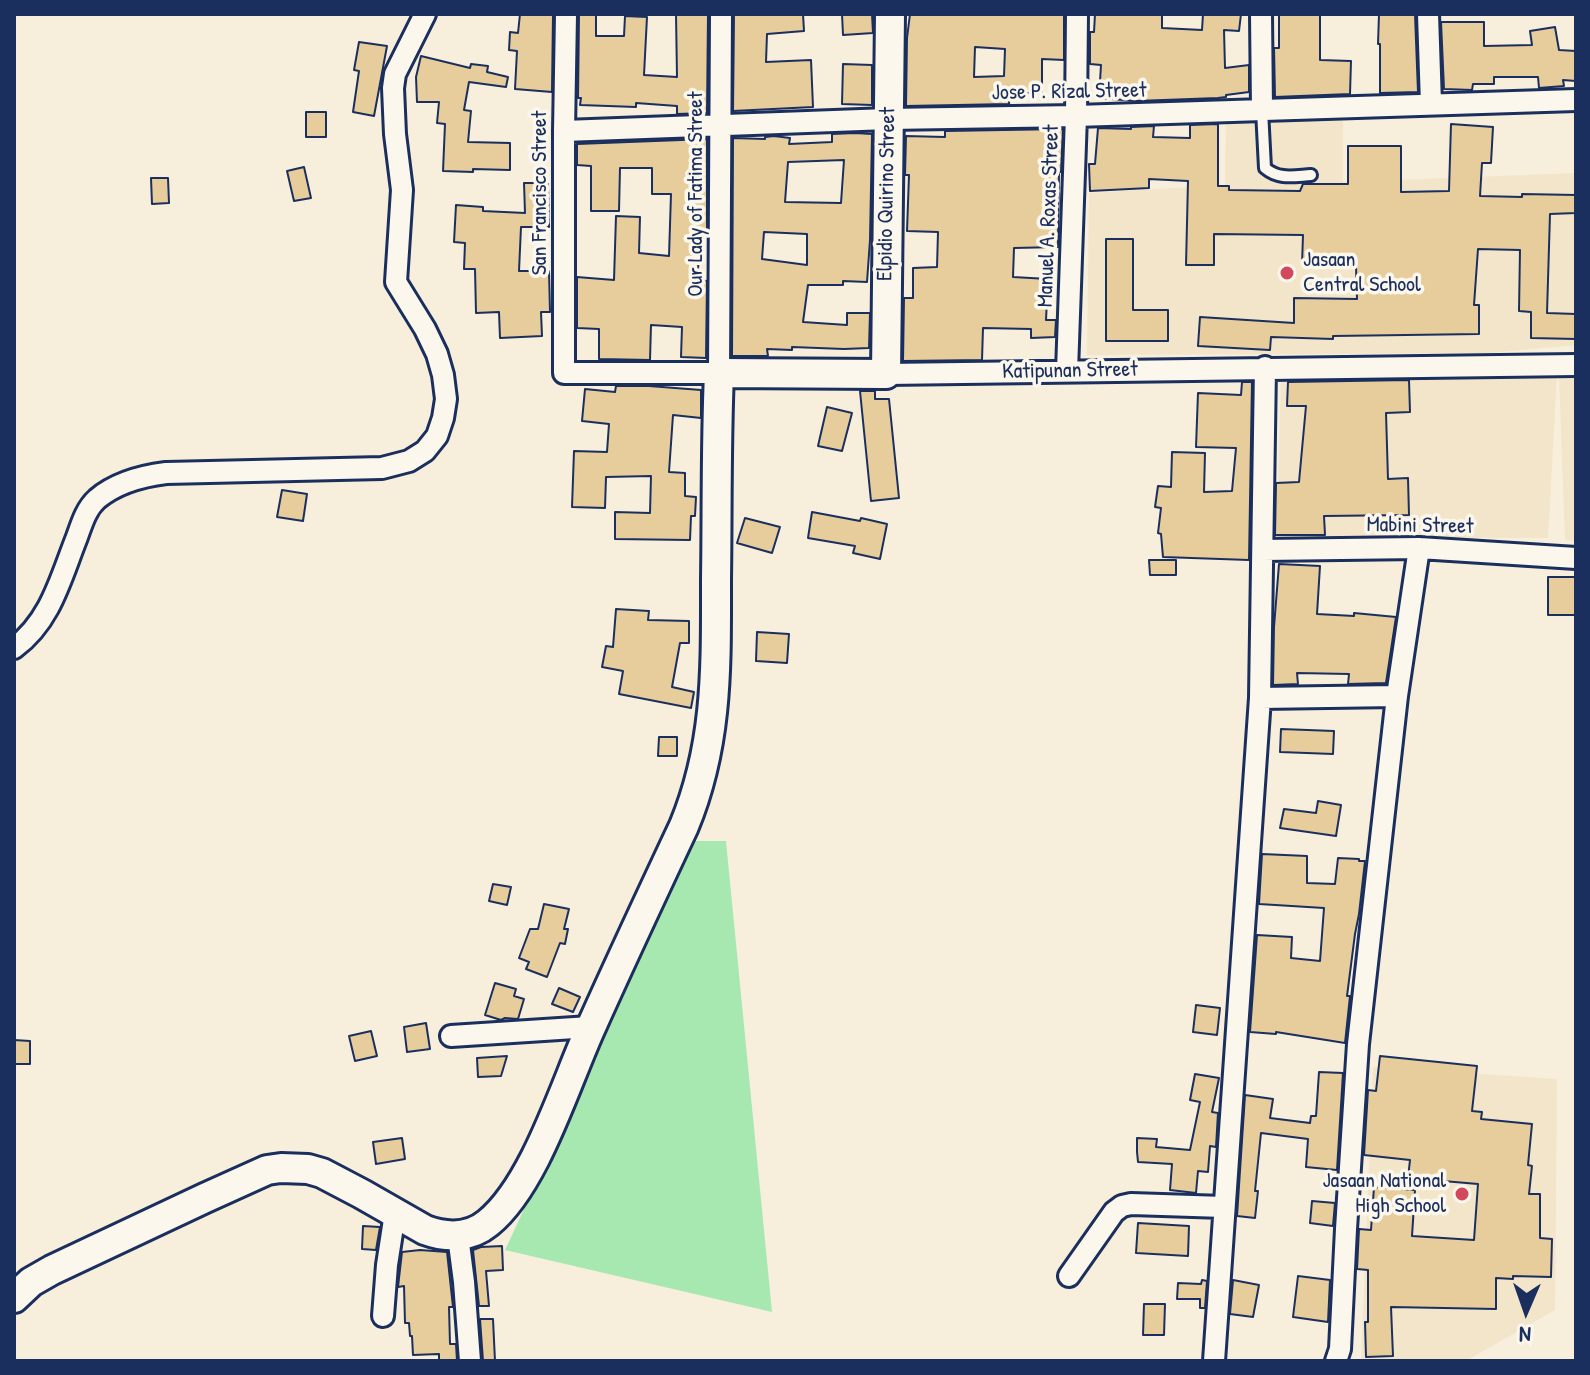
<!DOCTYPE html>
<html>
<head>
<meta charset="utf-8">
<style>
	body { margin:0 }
	#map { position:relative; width:1590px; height:1375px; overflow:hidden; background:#f7efdc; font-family:"Patrick Hand",sans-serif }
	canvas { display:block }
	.frame { position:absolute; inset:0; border:16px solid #1b2f5e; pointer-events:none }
	.north { position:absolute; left:1486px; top:1271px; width:80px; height:80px; -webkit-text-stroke:6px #fbf7ec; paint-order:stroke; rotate:182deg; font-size:22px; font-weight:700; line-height:32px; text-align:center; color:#1b2f5e }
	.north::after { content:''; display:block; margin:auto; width:28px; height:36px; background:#1b2f5e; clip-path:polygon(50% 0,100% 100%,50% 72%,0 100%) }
</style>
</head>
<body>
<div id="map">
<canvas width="1590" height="1375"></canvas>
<div class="frame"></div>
<div class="north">N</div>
</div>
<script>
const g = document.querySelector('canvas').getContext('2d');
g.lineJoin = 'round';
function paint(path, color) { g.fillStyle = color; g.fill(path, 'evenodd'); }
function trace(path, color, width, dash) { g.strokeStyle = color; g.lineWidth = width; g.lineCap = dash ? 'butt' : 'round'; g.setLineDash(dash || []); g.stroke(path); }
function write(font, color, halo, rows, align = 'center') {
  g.font = font + ' "Patrick Hand",sans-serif'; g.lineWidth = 7; g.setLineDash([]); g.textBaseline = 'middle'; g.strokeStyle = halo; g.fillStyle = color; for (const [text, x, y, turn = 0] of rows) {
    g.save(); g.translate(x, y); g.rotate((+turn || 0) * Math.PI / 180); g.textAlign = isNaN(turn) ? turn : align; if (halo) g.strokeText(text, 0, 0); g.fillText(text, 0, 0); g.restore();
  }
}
const built = new Path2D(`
	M1226,119L1343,120V182L1576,173V345L1490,353L1087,355L1089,193L1225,185Z
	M1281,373L1557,376L1548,538L1277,537Z
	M1559,376H1576V541L1565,540Z
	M1373,1067L1557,1079L1555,1310L1466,1361H1361Z`);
const green = new Path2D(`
	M695,841H726L772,1312L505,1250Z`);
const building = new Path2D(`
	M520,14H553L552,92L515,89L517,51L509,50L510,32L518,33Z
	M579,14H596V36H624L625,16L647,17L644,75L677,77L676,14H708L707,113L677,114V106L636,103V107L580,105L581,98H578Z
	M734,14H803L804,31L767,34L766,62L811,60L813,107L733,111Z
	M842,14H872L873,33L843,35Z
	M910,14H1064V60L1042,59V94L1010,92L1009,104L906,106L907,38ZM975,47L1005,49L1004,76L974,77Z
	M1095,14H1162V28L1202,30L1203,14H1241L1239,31L1224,30L1225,68L1249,65V92L1226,95V97L1218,98L1136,101L1099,98L1101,65L1090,64V32H1094Z
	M1279,14H1320V60L1351,61L1350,94L1275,97L1274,48H1279Z
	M1379,14L1415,15L1418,92L1380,93V44H1378Z
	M1441,22H1484V46L1532,45L1530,31L1555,27L1559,50L1576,51V81L1563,80L1564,86L1539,88L1538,77H1494V84H1473L1472,90L1444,89Z
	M359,42L387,46L374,116L353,112L359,71L354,70Z
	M421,56L470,68L471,64L488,66L487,72L508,77L506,87L469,82L464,110L471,111L468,142L510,143V170L473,169V172L443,171L445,124L437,123L439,102H417L416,77Z
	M843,64L872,65V105L842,104Z
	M306,112H326V137H306Z
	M1218,124V186H1229V190L1300,191L1303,184H1348V146H1401V192L1449,191L1451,124L1493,127L1491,163H1482L1480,196L1522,197V194L1576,195V213L1550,214L1547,313L1576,314V339L1531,338V312L1519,311L1520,250L1478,249L1474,305H1479V334L1333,336V339L1271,337L1270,350L1198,346L1200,317L1294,323V298L1357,299L1356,266L1302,265L1303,235L1214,234V265H1186L1188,181L1149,179V188L1090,191L1089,164H1095L1098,128L1131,129V127L1154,126L1153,137L1190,138V125Z
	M1063,129L1061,172H1059L1058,247L1014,248L1013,277L1048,279L1046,320H1056L1055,337L1031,338V329L983,328L982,360L903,361L904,298H913V268L937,267L938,232L907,231L909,175H905L906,136L945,137V131Z
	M855,133L872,134L870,240L867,282L843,281V285H808L803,322L847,325V313H870L869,348L844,349L792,347V350L767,349L768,356H732L733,138L765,139V137L774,136L790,138L789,144L832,142V134ZM844,160L841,203L785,202L788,162ZM764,232L807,234V265L762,259Z
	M707,139V236H701L697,280L707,281L706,358L681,357L682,327L651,325L650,360L599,359V329L577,328V277L614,280L616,216L640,217L639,253L669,256L671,194H652V168H620L619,211H591V166L577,165V144Z
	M304,167L311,198L294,201L287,171Z
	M151,178H168L169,203L152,204Z
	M524,183H548L549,227H521L519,271H549L550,312H541L542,336L500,338L499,312L476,313L475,269H464L465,243L454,242L456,205L483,207V211L525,213Z
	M1106,239H1133V310H1168V341H1106Z
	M1409,380L1410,412L1386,413L1388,479L1408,478L1409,515L1324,516L1325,535H1275L1276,483L1299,482L1306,406H1287L1288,382Z
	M1242,382H1252L1249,560L1163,557L1161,534L1158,533L1161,508L1155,507L1158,486L1171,487L1172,452L1205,453L1204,492L1232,491L1236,448L1196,447L1198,393L1241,395Z
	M616,386H649L701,390V418L673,415L669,472L685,473V496L696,497L695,516H691L690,540L615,539V512L650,513L651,476L606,477L605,508L572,507L574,451L607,452L609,424L582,421L585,389L615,392Z
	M860,391H875V399H889L899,498L871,501Z
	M827,407L852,413L842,451L818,446Z
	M282,490L307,494L303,521L277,517Z
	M812,512L860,521L861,518L887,524L880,559L853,553L855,546L808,538Z
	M745,518L780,527L772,553L737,543Z
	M1149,560H1176V575H1150Z
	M1279,564L1320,566L1317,614L1354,616V613L1396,617L1386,683L1348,684L1349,674L1297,673L1298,684L1273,685L1274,627Z
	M1548,577H1576V615H1548Z
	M616,609L649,611L648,620L689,621V643H680L672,687L694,692L691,708L619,694L623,671L602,667L606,646L613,647Z
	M757,632L789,634L787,663L756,661Z
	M1281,729L1334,731L1333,754L1280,752Z
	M659,737H677V756H658Z
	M1318,801L1341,805L1336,836L1280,828L1284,809L1316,813Z
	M1262,854L1307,856V883L1335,884L1338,858L1359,859V861H1365L1359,914L1355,934L1347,996H1350L1345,1043L1276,1032V1034L1250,1032L1257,935L1292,937L1291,958L1320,961L1324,908L1259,904Z
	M493,884L511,887L507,905L489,901Z
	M544,904L569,909L564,929H568L565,944L560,943L547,977L526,969L529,962L519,958L530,929H538Z
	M495,983L516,989L514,996L524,999L518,1019L505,1018L501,1020L485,1015Z
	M559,988L580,997L573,1012L552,1004Z
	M1196,1005L1220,1008L1217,1035L1193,1032Z
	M426,1023L430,1049L407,1052L404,1027Z
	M371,1031L377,1056L355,1061L349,1036Z
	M14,1040L30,1041V1064H14Z
	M507,1056L501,1076L478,1077L477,1058Z
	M1380,1056L1477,1066L1472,1111L1482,1112L1481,1119L1532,1124L1528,1165L1532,1166L1529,1194H1540V1238L1552,1239L1551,1277L1513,1276V1279L1496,1278V1309L1391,1307L1393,1356L1366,1357L1365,1322H1368V1270L1357,1269L1359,1229L1371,1230L1374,1187L1415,1190L1412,1236L1474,1240L1478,1184L1408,1178L1410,1160L1364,1155L1368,1090L1376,1091Z
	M1319,1072L1343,1073L1337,1170L1306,1167L1308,1139L1261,1133L1255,1191H1258L1255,1218L1237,1216L1245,1095L1273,1099L1270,1118L1310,1123L1311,1116H1316Z
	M1195,1074L1219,1078L1212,1112L1218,1113L1216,1147L1210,1146L1208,1172L1198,1171L1196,1193L1170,1190L1172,1164L1138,1162L1137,1152V1138L1157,1139L1156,1147L1190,1150L1200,1102L1190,1100Z
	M402,1138L405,1159L376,1164L373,1142Z
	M1312,1201L1335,1203L1333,1226L1310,1223Z
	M1138,1223L1189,1226L1188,1256L1136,1253Z
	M363,1226L380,1227L376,1250L362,1249Z
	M502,1246L503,1270L486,1271L489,1306H479L473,1250L481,1247Z
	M420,1250L447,1252L453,1307H449L450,1344H456L457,1361H439V1354L413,1355L412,1336H410L409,1323H405L404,1286L398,1287L402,1252Z
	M1298,1276L1330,1280L1328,1322L1293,1317Z
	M1202,1280L1207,1281L1205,1308H1200V1299H1177L1178,1283L1201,1284Z
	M1233,1280L1259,1285L1253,1317L1230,1314Z
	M1144,1304H1165L1164,1335H1143Z
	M480,1319H493L495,1361H483Z`);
const lane = new Path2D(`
	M1262,110L1265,168C1279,180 1294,176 1311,175`);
const street = new Path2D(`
	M566,14L564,131V373H719L721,14
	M1261,14L1262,110
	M1428,14L1431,104
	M564,131L888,119L1076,116L1576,100
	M1067,371L1076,116L1077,14
	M886,374L1576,365
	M1263,550L1419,548L1576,558
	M14,648C51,621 61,577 77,537C82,523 86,509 97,499C117,482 142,476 166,473L382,468L409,461L425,451L437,436L443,418L446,399L443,375L437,354L425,329L396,282L402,190L395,134L393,88L395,74L425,14
	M1260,698L1397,696
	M451,1036L590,1027
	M458,1236L464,1282L470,1361
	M1069,1276L1114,1212L1122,1206L1131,1204L1224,1207
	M383,1316L387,1265L395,1213
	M1214,1361L1260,698L1265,367
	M1336,1361L1340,1349L1346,1229L1358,1044L1397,696L1419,548`);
const secondary = new Path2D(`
	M14,1298L31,1282L52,1270L205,1198L267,1170L281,1168L308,1169L322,1173L362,1194L425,1230C447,1238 470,1238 488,1223C536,1184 566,1081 592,1025C622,958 653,892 684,826C718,744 716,667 716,580C717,511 716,442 719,373L886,374L890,14`);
const markers = [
	[1287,273,8,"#d1495b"],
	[1462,1194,8,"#d1495b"]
];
const streetNames = [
	["Jose P. Rizal Street",1069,92,-1],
	["San Francisco Street",540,193,-90],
	["Our Lady of Fatima Street",696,194,-90],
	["Elpidio Quirino Street",887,194,-89],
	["Manuel A. Roxas Street",1049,216,-88],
	["Katipunan Street",1070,371,-1],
	["Mabini Street",1420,526,1]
];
const poiNames = [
	["Jasaan",1303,260],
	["Central School",1303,285],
	["Jasaan National",1446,1181,"right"],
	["High School",1446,1206,"right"]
];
paint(built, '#f2e5c9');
paint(green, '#a7e8b1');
paint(building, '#e7cd9c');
trace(building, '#1b2f5e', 2);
trace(lane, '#1b2f5e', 16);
trace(street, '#1b2f5e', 26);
trace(secondary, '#1b2f5e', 34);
trace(lane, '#fbf7ec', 10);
trace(street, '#fbf7ec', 20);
trace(secondary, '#fbf7ec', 28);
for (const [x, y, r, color] of markers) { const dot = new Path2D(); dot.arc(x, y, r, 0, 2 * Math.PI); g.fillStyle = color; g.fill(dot); trace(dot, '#fbf7ec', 3); }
write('22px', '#1b2f5e', '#fbf7ec', streetNames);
write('22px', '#1b2f5e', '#fbf7ec', poiNames, 'left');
</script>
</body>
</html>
